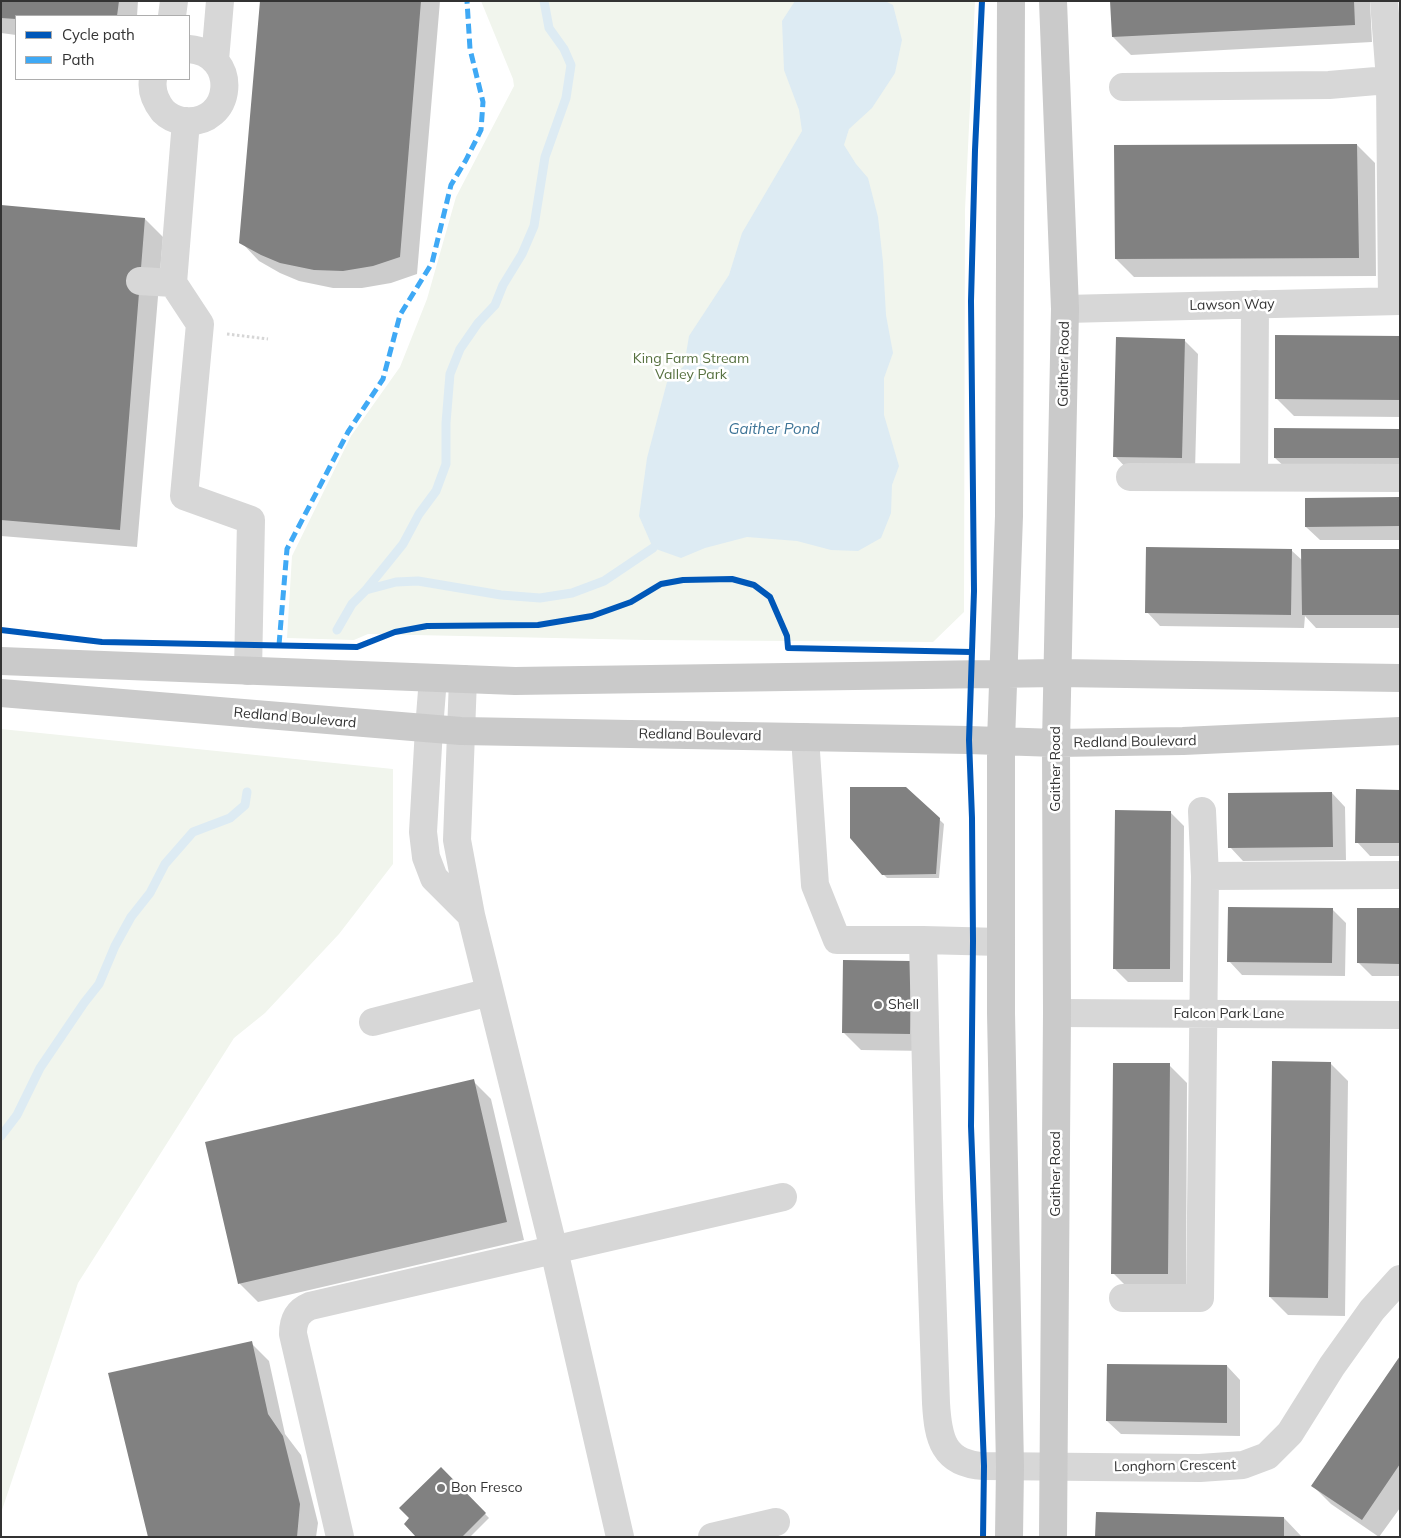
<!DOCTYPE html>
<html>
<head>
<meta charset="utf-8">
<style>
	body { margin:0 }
	#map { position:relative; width:1401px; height:1538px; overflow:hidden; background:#fff; font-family:Mulish,sans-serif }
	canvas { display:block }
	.frame { position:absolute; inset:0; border:2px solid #333; pointer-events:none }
	.legend { position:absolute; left:15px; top:15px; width:175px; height:65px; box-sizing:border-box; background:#fff; border:1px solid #adadad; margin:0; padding:6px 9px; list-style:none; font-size:15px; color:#333 }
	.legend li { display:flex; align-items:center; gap:10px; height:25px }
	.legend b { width:25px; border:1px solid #adadad }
</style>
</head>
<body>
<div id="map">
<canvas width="1401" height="1538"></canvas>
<div class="frame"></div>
<ul class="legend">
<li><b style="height:6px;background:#0057b8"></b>Cycle path</li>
<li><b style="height:6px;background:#3fa9f5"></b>Path</li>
</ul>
</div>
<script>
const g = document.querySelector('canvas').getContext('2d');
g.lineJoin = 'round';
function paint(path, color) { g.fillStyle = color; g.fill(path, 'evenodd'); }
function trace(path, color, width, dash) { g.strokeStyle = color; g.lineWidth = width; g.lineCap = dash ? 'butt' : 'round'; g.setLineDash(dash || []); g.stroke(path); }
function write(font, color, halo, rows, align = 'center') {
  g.font = font + ' Mulish,sans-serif'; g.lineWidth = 5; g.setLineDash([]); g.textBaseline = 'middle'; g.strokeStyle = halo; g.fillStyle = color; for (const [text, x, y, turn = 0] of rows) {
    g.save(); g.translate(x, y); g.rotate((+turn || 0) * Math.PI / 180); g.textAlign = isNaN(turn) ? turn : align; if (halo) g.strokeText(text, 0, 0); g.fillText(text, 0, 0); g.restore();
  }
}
const green = new Path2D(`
	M481,1H975L965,210L964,612L933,642L647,640L368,634L354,640L287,638L292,556L351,436L400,367L427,299L456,197L514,86L513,79Z
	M1,729L393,769V864L339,934L265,1013L234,1038L78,1283L1,1513Z`);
const water = new Path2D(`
	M795,1H885L893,5L902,40L895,73L872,108L849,129L844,145L856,164L868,178L878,217L883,262L886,315L893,353L884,378V415L899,466L892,485L891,513L881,538L858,551L831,550L797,541L747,537L705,548L681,558L653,548L639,516L647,458L667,382L684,366L689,336L729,275L742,233L802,131L799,110L784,70L782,21Z`);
const shadow = new Path2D(`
	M1,1H138L137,16H16V35L1,33Z
	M261,1H440L417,274L391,283L362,288H333L299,281L280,273L259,261L241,242Z
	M1111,1H1370L1372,42L1131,55L1113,37Z
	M1357,145L1375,163L1376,276L1134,277L1116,259Z
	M1,206L145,219L163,237L137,547L1,536Z
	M1400,338V417L1294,416L1276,398Z
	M1185,341L1198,354L1195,471L1128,470L1115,456Z
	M1400,430V471H1289L1275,458Z
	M1400,498V540H1320L1306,527Z
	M1291,550L1303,561L1400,550V628H1316L1305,616L1304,628L1160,626L1147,612Z
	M906,788L944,824L939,878H887L883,874Z
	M1400,791V856H1370L1357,842Z
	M1332,793L1345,807L1346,860L1243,861L1230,847Z
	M1170,812L1184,826L1183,982H1128L1114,968Z
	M1332,909L1346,923L1345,976L1242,975L1229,961Z
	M1400,910V976H1372L1358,962Z
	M911,963L928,1051L861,1050L843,1032Z
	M1330,1063L1348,1081L1345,1316L1288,1315L1270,1297Z
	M1169,1065L1187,1083L1186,1292L1131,1291L1113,1273Z
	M473,1081L491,1099L524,1240L258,1302L240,1284L206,1143Z
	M251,1343L269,1361L285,1434L301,1455L318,1523L316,1537H149Z
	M1400,1358V1508L1379,1537L1331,1504L1313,1486Z
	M1227,1366L1240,1380V1436L1121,1434L1107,1421Z
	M441,1469L489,1518L470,1537H418Z
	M1284,1518L1302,1537H1096Z`);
const stream = new Path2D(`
	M366,590L396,582L418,581L501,595L540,598L572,593L604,581L653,548
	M337,630L352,604L365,591L403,544L419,514L436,491L446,464V423L450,374L460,349L478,323L495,305L503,285L522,254L534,226L545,157L566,98L571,65L564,49L549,28L544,1
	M1,1136L17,1115L40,1068L84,1003L99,984L115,946L131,917L150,893L165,864L193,832L230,818L245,805L247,792`);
const building = new Path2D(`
	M1,1H119L117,16H16V19L1,18Z
	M260,1H421L400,257L373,266L343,271L314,270L280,263L261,255L239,243Z
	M1110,1H1354L1355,25L1112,37Z
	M1357,144L1359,258L1115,259L1114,145Z
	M1,205L145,218L120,530L1,520Z
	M1275,335L1400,336V400L1275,399Z
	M1116,337L1185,339L1182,458L1113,457Z
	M1274,428L1400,429V458H1274Z
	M1400,497V526L1305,527V498Z
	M1146,547L1292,549L1291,615L1145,613Z
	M1301,549H1400V615H1302Z
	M850,787H906L940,818L936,874L882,875L850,838Z
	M1356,789L1400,790V843H1355Z
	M1332,792L1333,847L1228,848V793Z
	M1115,810L1171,811L1170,969H1113Z
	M1228,907L1333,908L1332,963L1227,962Z
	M1357,908H1400V964L1357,963Z
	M843,960L911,961L910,1034L842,1033Z
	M1272,1061L1331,1062L1328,1298L1269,1297Z
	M1113,1063H1170L1168,1274H1111Z
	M474,1079L507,1222L238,1284L205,1142Z
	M252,1341L268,1414L283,1436L300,1504L297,1537H148L108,1373Z
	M1400,1356V1464L1362,1520L1311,1486Z
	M1107,1364L1227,1365V1423L1106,1421Z
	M441,1467L486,1513L462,1537H416L404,1524L409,1518L399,1508Z
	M1096,1512L1284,1517V1537H1095Z`);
const path = new Path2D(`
	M227,334L268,339`);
const minor = new Path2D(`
	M1384,1L1390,80L1392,301
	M172,16L174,1
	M215,60L220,1
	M153,79C151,91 155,101 163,111C168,116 176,120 183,121C234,127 240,53 189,49
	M1123,87L1329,85L1400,79
	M186,121L173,283L200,324L184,496L251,520L248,671
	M140,281L173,283
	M1065,309L1400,301
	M1130,477L1400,478
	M1254,477L1255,304
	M433,678L429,729L423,832L426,857L434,878L471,915
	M463,679L457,840L471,915L554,1250L620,1537
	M805,737L815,885L837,940H923
	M1205,876L1400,875
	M1001,942L923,940L929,1198L936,1403C938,1438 943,1464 984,1466L1200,1468L1243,1465L1267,1456L1290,1433L1332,1366L1372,1310L1400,1279
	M1057,1013L1400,1015
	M373,1022L490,992
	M1123,1298H1200L1205,876L1202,811
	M340,1537L293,1334C293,1320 298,1311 310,1306L783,1197
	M712,1537L776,1522`);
const major = new Path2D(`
	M1053,1L1065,309L1056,743L1057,1013L1053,1537
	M1,661L515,681L1058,673L1400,678
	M1,693L461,731L969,740L1056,743L1183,741L1400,731
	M1009,1537L1010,1467L1001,1013V741L1009,516L1011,1`);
const quiet = new Path2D(`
	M279,645L287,549L348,432L383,379L400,315L432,263L451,185L466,160L481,130L483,102L470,49L467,1`);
const cycleway = new Path2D(`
	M982,1L975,150L971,301L974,591L969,740L972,818L973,941L971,1126L984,1466L983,1537
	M1,630L102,642L357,647L395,632L427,626L538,625L592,616L631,602L661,584L683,580L732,579L754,585L770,597L787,636L788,648L971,652`);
const markers = [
	[878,1005,5,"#7a7a7a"],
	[441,1488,5,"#7a7a7a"]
];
const streetNames = [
	["Lawson Way",1232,305,-1],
	["Gaither Road",1064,364,-89],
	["Redland Boulevard",295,718,5],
	["Redland Boulevard",700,735,1],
	["Redland Boulevard",1135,742,-1],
	["Gaither Road",1056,769,-90],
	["Falcon Park Lane",1229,1014],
	["Gaither Road",1056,1174,-90],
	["Longhorn Crescent",1175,1466,-1]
];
const parkNames = [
	["King Farm Stream",691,359],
	["Valley Park",691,375]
];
const poiNames = [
	["Shell",888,1005],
	["Bon Fresco",451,1488]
];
const waterNames = [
	["Gaither Pond",774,429]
];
paint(green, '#f1f5ed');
paint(water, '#ddebf3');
paint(shadow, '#0003');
trace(stream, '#ddebf3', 9);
paint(building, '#818181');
trace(path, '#d6d6d6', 3, [2.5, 2.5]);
trace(minor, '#d7d7d7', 28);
trace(major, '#cacaca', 28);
trace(quiet, '#3fa9f5', 5, [10, 5]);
trace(cycleway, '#0057b8', 6);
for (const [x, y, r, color] of markers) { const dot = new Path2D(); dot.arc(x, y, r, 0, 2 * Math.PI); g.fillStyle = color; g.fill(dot); trace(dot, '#fff', 2); }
write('14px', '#333', '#fff', streetNames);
write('14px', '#56703f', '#fff', parkNames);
write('14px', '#333', '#fff', poiNames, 'left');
write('italic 15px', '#3f7597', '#fff', waterNames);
</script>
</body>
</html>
